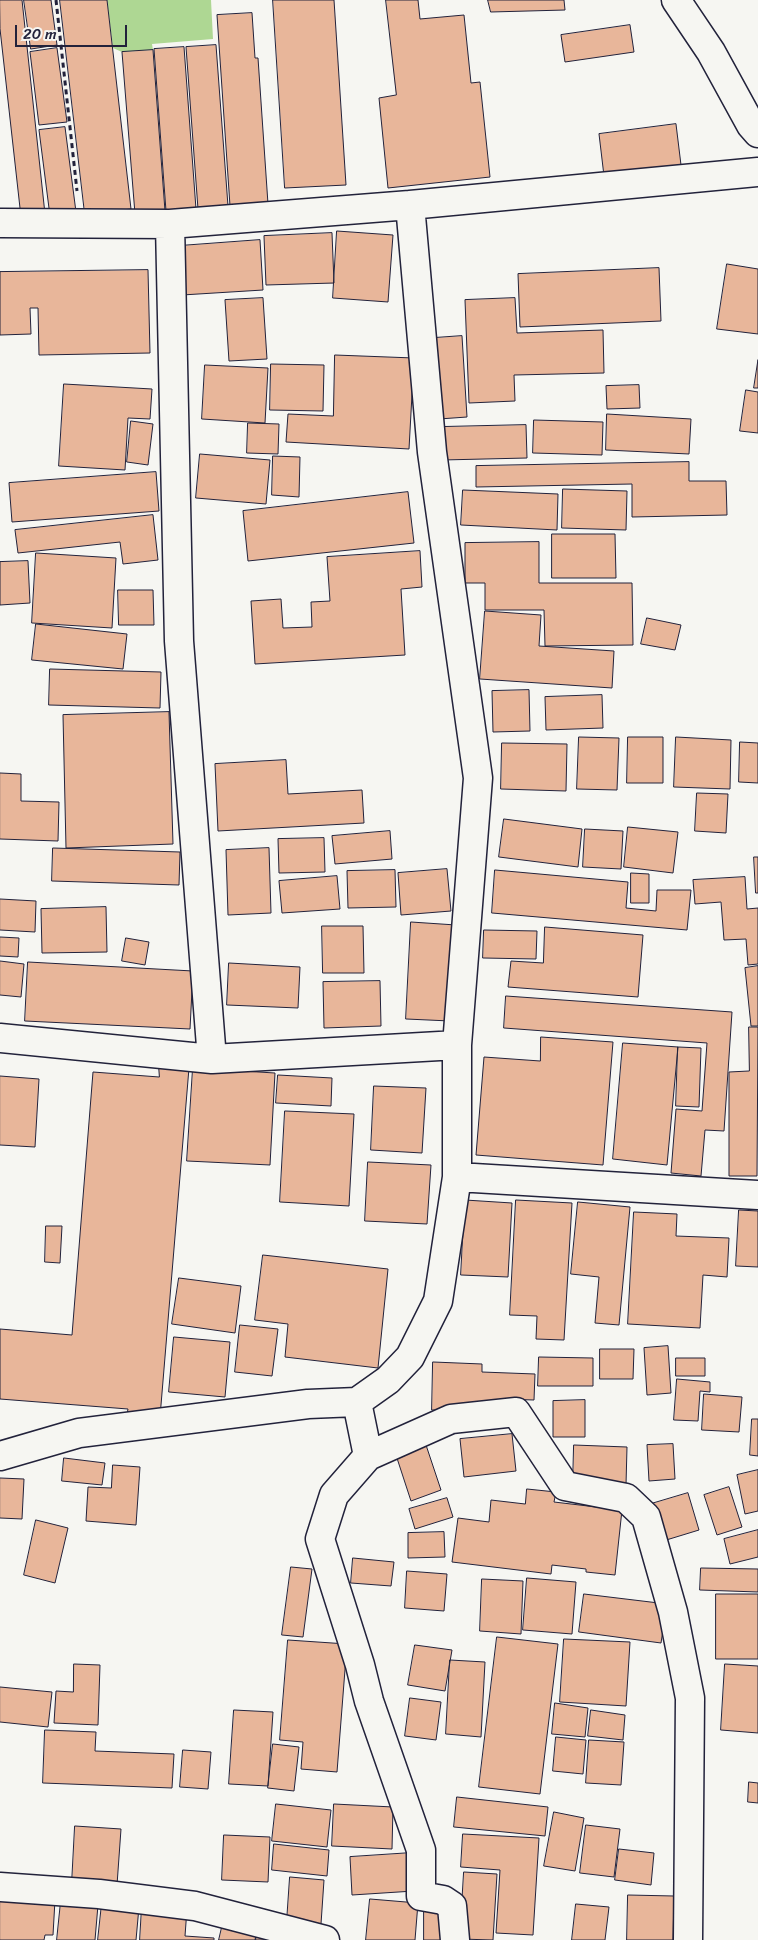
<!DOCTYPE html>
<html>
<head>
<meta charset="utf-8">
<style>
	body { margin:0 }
	#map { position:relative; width:758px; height:1940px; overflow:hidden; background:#f6f6f2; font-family:Sriracha,sans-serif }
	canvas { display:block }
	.scale { position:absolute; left:15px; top:25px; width:112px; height:22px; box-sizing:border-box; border:2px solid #22223b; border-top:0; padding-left:6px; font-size:15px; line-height:18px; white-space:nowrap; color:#22223b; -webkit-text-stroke:4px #f6f6f2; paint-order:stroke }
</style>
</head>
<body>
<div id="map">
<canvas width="758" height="1940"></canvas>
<div class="scale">20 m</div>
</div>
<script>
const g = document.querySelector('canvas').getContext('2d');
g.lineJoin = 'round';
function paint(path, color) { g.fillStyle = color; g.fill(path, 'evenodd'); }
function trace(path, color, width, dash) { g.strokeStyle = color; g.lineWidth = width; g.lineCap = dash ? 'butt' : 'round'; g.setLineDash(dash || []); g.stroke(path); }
const green = new Path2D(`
	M107,0H211L213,39L152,44L153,50L122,52L113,48Z`);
const building = new Path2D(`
	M0,0H22L45,214L21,217L0,29Z
	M24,0H51L57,45L31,49Z
	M60,0H107L131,209L85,214Z
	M273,0H334L346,185L285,188Z
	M386,0H418L420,19L464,15L471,83L480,82L490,177L388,188L379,98L396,95Z
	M488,0H564L565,10L491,12Z
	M252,13L255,58H258L268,204L230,206L217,15Z
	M630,25L634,52L565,62L561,35Z
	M216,45L228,206L198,209L186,47Z
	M184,47L196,209L166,211L154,49Z
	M57,48L67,122L39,125L30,52Z
	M153,50L165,211L135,214L122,52Z
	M676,124L681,165L604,176L599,134Z
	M65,127L76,212L50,216L39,130Z
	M337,231L393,235L388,302L333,298Z
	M332,233L334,283L266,285L264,236Z
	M260,240L263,290L182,295L179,246Z
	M727,264L758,269V334L717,329Z
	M659,268L661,321L520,327L518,274Z
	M148,270L150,353L39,355L38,308H30L31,334L0,335V272Z
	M263,298L267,359L229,361L225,300Z
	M515,298L517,333L603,330L604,373L514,375L515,401L469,403L465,300Z
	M462,336L467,417L439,419L434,338Z
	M335,355L414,358L409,449L286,442L288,414L333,416Z
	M758,360V388H754Z
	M271,364L324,365L323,411L270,410Z
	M205,365L268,368L265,423L202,419Z
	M64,384L152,389L150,419L128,418L125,470L59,466Z
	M639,385L640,408L607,409L606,386Z
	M746,390L758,392V433L740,431Z
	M607,414L691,419L689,454L606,450Z
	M534,420L603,422L602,455L533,453Z
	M131,421L153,424L148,465L127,462Z
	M248,423L279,424L278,454L247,453Z
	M526,425L527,458L442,460L441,427Z
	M200,454L270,460L266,504L196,498Z
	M273,456L300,457L299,497L272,495Z
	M689,462V481H726L727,515L632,517V484L476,487V466Z
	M156,472L159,511L12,522L9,483Z
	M563,489L627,491L626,530L562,528Z
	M463,490L558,494L557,530L461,525Z
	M408,492L414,543L248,561L243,511Z
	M153,515L158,560L123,564L120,542L18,553L15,530Z
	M552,534H615L616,578H552Z
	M539,542V583H632L633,645L545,646L544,610H485V583H465V543Z
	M420,551L422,587L401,589L405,655L255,664L251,601L281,599L283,628L312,627L311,602L330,601L327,557Z
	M36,553L116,558L112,628L32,623Z
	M28,561L30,603L0,605V562Z
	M118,590H153L154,625H119Z
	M485,611L541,615L539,646L614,651L612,688L480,679Z
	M647,618L681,625L675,650L641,644Z
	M36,624L127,634L123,669L32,660Z
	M50,669L161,672L160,708L49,705Z
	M529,690L530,731L493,732L492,691Z
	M602,695L603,728L546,730L545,697Z
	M169,712L173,844L66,848L63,715Z
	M579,737L619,738L617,790L577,789Z
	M628,737H663V783H627Z
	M676,737L731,740L730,789L674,787Z
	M740,742L758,743V783L739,782Z
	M502,743L567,744L566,791L501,789Z
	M286,760L288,794L362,790L364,823L218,831L215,764Z
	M0,773L21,774V801L59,802L58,841L0,839Z
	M697,793L728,794L726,833L695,831Z
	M504,819L582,829L578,867L499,857Z
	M628,827L678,832L673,873L624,867Z
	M585,829L623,831L621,869L583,867Z
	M390,831L392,859L335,864L332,836Z
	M324,838L325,872L279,873L278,839Z
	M53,848L180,852L179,885L52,881Z
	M269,848L271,913L228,915L226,850Z
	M754,857H758V893H756Z
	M447,869L451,911L401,915L398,873Z
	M395,870L396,907L348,908L347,871Z
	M495,870L628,882L626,908L656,911L657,890H691L687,930L492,913Z
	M631,873L649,874V903H631Z
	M337,876L340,909L282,913L279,881Z
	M745,877L747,909L758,908V964L748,965L746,939L724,940L721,902L695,904L693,880Z
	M0,899L36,901L35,932L0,930Z
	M106,907L107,952L42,953L41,909Z
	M411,922L456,925L450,1021L406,1019Z
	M322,926H363L364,973H323Z
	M545,927L643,935L638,997L508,987L511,961L543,963Z
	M484,930L537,931L536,959L483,958Z
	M0,937L19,938L18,957L0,956Z
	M126,938L149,942L145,965L122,961Z
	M0,961L24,964L21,997L0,995Z
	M28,962L193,971L190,1029L25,1021Z
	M229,963L300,967L298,1008L227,1005Z
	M758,966V1026H751L745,968Z
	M380,981L381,1026L324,1028L323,982Z
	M506,996L732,1012L724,1131L705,1130L701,1176L671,1173L676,1109L702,1111L707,1043L504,1028Z
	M749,1027H758L757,1176H729V1072L749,1071Z
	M541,1037L613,1042L603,1165L476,1155L484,1057L540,1061Z
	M623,1043L678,1047L667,1165L613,1159Z
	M678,1047L701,1048L699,1107L676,1106Z
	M159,1066L189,1068L160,1417L127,1414L128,1409L0,1399V1329L72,1335L93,1072L159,1077Z
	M193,1068L275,1073L270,1165L187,1161Z
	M278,1075L332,1078L331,1106L276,1103Z
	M0,1076L39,1079L35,1147L0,1145Z
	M374,1086L426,1088L422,1153L371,1150Z
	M285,1111L354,1114L349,1206L280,1202Z
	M368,1162L431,1165L427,1224L365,1221Z
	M465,1200L512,1203L508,1277L461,1275Z
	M516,1200L572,1203L564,1340L536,1339L537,1316L510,1315Z
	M578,1202L630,1207L619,1325L595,1323L599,1277L571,1274Z
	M739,1210L758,1211V1267L736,1266Z
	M634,1212L677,1214L676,1236L729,1238L727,1277L703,1275L700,1328L628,1324Z
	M46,1226H62L60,1263L45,1262Z
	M263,1255L388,1269L378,1368L285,1357L288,1324L255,1320Z
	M179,1278L241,1286L235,1333L172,1324Z
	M240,1325L278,1329L272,1376L235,1372Z
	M174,1337L230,1342L225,1397L169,1392Z
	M668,1346L671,1393L647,1395L644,1348Z
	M600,1349H634L633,1379H600Z
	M539,1357L593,1358V1386H538Z
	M676,1358H705V1376H676Z
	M433,1362L482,1364V1372L535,1374L534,1400L503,1399V1413L432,1410Z
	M677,1379L710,1382V1392L700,1391L698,1421L674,1420Z
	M704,1394L742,1397L739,1432L702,1430Z
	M585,1400V1437H553V1401Z
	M752,1419H758V1456L750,1455Z
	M512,1434L516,1471L464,1477L460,1439Z
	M424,1439L441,1490L411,1501L394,1449Z
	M673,1444L675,1479L649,1481L647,1445Z
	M574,1445L627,1447L626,1485L573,1483Z
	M64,1458L105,1463L102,1485L62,1481Z
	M113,1465L140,1467L136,1525L86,1521L88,1487L111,1488Z
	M758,1470V1511L745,1514L737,1475Z
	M0,1478L24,1479L22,1519L0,1518Z
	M729,1487L742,1527L717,1535L704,1495Z
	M527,1489L556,1492L554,1502L622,1510L615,1575L586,1572V1569L552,1565L551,1574L452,1562L458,1518L489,1522L491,1500L525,1504Z
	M688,1493L699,1530L663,1541L651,1504Z
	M447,1498L453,1517L415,1529L409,1509Z
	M36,1520L68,1528L55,1583L24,1575Z
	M758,1530V1557L730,1564L724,1539Z
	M444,1532L445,1557L408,1558V1533Z
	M353,1558L394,1562L391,1586L351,1583Z
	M291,1567L312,1569L303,1637L282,1635Z
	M701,1568L758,1569V1592L700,1590Z
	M407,1571L447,1574L444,1611L405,1608Z
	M527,1578L576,1582L572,1634L523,1630Z
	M482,1579L523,1581L521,1634L480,1631Z
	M584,1594L667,1604L661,1643L579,1632Z
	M716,1594H758V1659H716Z
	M497,1637L558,1644L540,1794L479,1787Z
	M564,1639L630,1642L626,1706L560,1702Z
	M288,1640L347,1644L337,1772L301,1769L303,1742L280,1740Z
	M415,1645L452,1650L445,1691L408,1685Z
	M450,1660L485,1662L481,1737L446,1734Z
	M74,1664L100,1665L98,1725L54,1723L56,1691L73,1692Z
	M725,1664L758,1666V1733L721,1730Z
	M0,1687L52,1692L48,1727L0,1722Z
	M410,1698L441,1702L436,1740L405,1736Z
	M555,1703L588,1708L585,1737L552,1734Z
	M234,1710L273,1712L268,1786L229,1784Z
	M591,1710L625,1715L623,1740L588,1736Z
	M45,1730L96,1732L95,1751L174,1754L172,1788L43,1783Z
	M556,1737L586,1740L583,1774L553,1771Z
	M589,1740L624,1742L621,1785L586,1783Z
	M273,1744L299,1747L294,1791L268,1788Z
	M183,1750L211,1752L208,1789L180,1787Z
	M749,1782L758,1783V1803L748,1802Z
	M457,1797L548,1807L545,1836L454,1827Z
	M276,1804L331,1810L327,1847L272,1841Z
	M334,1804L393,1807L392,1849L332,1846Z
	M554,1812L584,1818L575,1871L544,1866Z
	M586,1825L620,1829L614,1877L580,1873Z
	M75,1826L121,1829L117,1885L72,1883Z
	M463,1834L539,1838L533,1935L496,1933L500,1870L461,1867Z
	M224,1835L270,1837L268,1882L222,1880Z
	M274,1844L329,1850L327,1876L272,1870Z
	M619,1849L654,1853L651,1885L615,1880Z
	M411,1853L414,1891L352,1895L350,1857Z
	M464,1872L497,1874L493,1940L460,1939Z
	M290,1877L324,1880L321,1924L287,1921Z
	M628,1895L674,1896L673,1940H627Z
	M0,1897L55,1900L53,1935H45L44,1940H0Z
	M370,1899L418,1903L415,1940H366Z
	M61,1901L98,1905L95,1940H57Z
	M102,1903L139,1907L136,1940H98Z
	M576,1904L609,1907L605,1940H572Z
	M142,1906L187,1909L185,1936L214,1938V1940H140Z
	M424,1909H443V1940H424Z
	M223,1923L257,1930L255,1940H219Z
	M257,1934L281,1940H256Z`);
const path = new Path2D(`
	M56,0L77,191`);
const minor = new Path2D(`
	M0,223L170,224L410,205L758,172
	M170,224L179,641L212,1059
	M0,1038L212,1059L457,1045
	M457,1177L758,1195
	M357,1402L368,1456L334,1495L320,1539L360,1665L369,1701L421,1850V1896L443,1900L452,1906L455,1940
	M0,1456L79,1433L308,1404L357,1402L388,1380L410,1357L438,1301L457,1177V1045L478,778L432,452L410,205
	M368,1456L451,1419L516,1412L565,1486L626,1498L646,1517L673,1612L690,1698L688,1940
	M0,1887L99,1894L195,1906L325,1940`);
const major = new Path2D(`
	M676,0L711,52L751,125L758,133`);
paint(green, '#aed793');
paint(building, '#e8b69a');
trace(building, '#22223b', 1);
trace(minor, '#22223b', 31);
trace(major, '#22223b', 31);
trace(path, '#22223b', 3, [5, 4]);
trace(minor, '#f6f6f2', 28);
trace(major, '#f6f6f2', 28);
</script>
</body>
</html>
